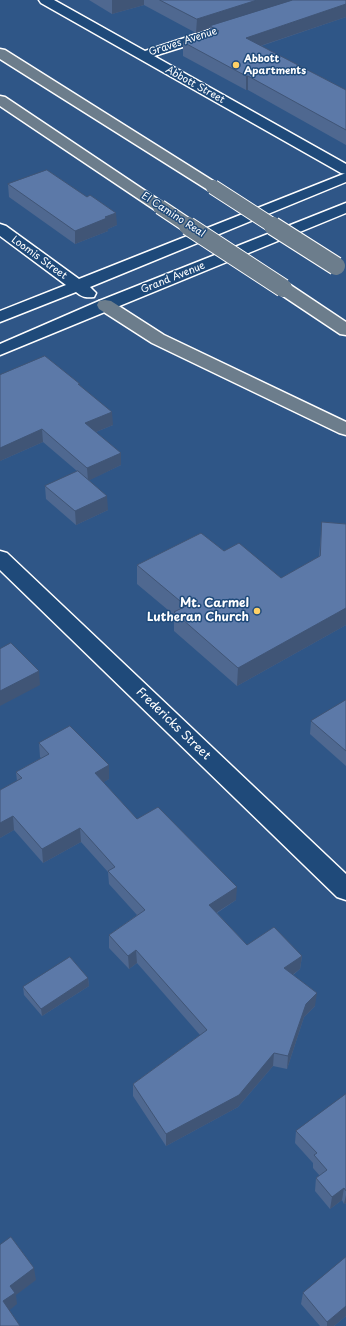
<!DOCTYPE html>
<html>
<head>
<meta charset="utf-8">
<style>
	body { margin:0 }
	canvas { display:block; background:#2f5687 }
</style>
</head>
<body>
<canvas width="346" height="1326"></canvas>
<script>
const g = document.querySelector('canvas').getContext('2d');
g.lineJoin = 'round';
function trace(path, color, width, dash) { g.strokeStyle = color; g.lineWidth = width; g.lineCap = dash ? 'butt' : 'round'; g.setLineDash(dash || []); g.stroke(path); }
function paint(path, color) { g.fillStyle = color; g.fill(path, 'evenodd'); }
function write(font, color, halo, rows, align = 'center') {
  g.font = font + ' "Playpen Sans",sans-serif'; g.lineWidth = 3; g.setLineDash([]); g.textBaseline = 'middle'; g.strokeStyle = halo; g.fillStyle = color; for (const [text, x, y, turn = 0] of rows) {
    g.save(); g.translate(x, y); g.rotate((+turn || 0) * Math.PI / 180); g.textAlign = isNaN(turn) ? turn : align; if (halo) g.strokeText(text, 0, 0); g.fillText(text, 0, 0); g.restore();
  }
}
const street = new Path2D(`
	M39,0H54L145,51L233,22H243L244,25L243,28L154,56L346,164V174L341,173L41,3Z
	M0,551L7,553L346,874V900L337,897L0,570Z`);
const secondary = new Path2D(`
	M346,173V182L90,287L96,293L94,297C86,298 82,297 76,292L0,322V311L66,285L0,236V224L6,226L79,279Z
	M346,203V213L0,355V344L99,301Z`);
const highway = new Path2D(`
	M0,49L5,50L218,184L221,187L218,190L213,192L208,190L0,59Z
	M0,96L5,97L165,204L168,207L165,210L160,212L155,210L0,106Z
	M283,283L289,284L346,322V335L340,334L277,292L275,288L277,284Z
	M105,300L111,301L164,335L346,422V435L339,433L152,343L99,309L97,305L99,301Z`);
const highwayBridgeFar1 = new Path2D(`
	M213,187L275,227
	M160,207L190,227`);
const highwayBridge = new Path2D(`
	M188,226L283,288
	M273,226L336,266`);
const wall = new Path2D(`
	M89,0H346V17L261,46L346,90V145L248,90H246L183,56V42L210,34V28L196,33L144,5L112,14Z
	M8,184L117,225L108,229V231L75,244L9,197Z
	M80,384V386L113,425L96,432L121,465L89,480L108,510L76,525L46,499L45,486L77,471L43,442L0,461Z
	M322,522L346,524V625L237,686L174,631V615L137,584V565L224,551L281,578L319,557Z
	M346,700V766L310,734L311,721Z
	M39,743L109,779L103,782L137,819L236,900L217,913L247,945L302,956L300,969L293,975L315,1006L304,1017L287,1069L273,1066L238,1107L166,1146L133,1096V1084L200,1035L137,963L129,969L109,948V935L137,915L109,884L108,872L81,842L43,863L14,830L0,838V790L17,781L16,772L41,758L40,757Z
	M88,978L89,986L42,1016L24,995L23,987Z
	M346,1094V1203L344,1204L342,1200L330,1209L315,1191L316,1178L320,1176L313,1168V1163L295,1143L296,1131Z
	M346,1257V1316L334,1326H320L301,1304L303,1293Z`);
const shadedWall = new Path2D(`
	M112,0H144V5L112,14Z
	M257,0H297L210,26V28L196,33L197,19Z
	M346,4V17L245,51L246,38Z
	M246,76H248V90H246Z
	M116,213L117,225L108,229V231L75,244V231L105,217Z
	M112,412L113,425L86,436L85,423Z
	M42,429L43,442L0,461V448Z
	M121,453V465L88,481L87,468Z
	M107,496L108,510L76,525L75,511Z
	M346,608V625L237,686L238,668Z
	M39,671L40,685L0,706V691Z
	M109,765V779L96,787L95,773Z
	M13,816L14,830L0,838V823Z
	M80,828L81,842L43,863L42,849Z
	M237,887L236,900L208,918L209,905Z
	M136,950L137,963L129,969L128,956Z
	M302,956L300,969L283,982L284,968Z
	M88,978L89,986L42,1016L41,1009Z
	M317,993L315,1006L304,1017L287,1069L288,1056L306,1004Z
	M274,1053L273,1066L238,1107L166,1146V1134Z
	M344,1188L342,1200L330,1209L332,1197Z
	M346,1195V1203L344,1204Z
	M34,1268L36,1280L16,1295L17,1304L6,1313L3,1301L10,1286Z
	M346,1306V1316L334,1326H327V1322Z`);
const building = new Path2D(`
	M160,0H257L197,19Z
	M293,0H346V4L246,38L346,90V130L248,76H246L183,42L219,31L210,26Z
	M47,170L87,197L90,195L116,213L105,217L107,218L75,231L8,184Z
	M45,356L80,384H78L112,412L85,423L121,453L87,468L42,429L0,448V375Z
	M78,471L107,496L75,511L45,486Z
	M322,522L346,524V608L238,668L174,612L186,606L137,565L201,533L224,551L239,543L281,578L320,556Z
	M11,643L39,671L0,691V649Z
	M346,700V751L311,721Z
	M70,726L109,765L95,773L137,819L158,807L237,887L209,905L247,945L274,927L302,956L284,968L317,993L306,1004L288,1056L274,1053L239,1095L166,1134L133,1084L207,1030L136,950L128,956L109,935L145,910L108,871L115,867L80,828L42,849L13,816L0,823V790L22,778L16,772L49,754L39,743Z
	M70,957L88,978L41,1009L23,987Z
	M346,1094V1191L344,1188L332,1197L316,1178L327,1170L314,1155L317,1153L296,1131Z
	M11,1237L34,1268L10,1286L15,1293L3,1301L20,1326H0V1245Z
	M346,1257V1306L327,1322L303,1293Z`);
const markers = [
	[236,65,4,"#ffd166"],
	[257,611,4,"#ffd166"]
];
const farStreetnames = [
	["Graves Avenue",183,42,-18],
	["Abbott Street",195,85,29],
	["El Camino Real",173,215,33],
	["Loomis Street",39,258,36],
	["Grand Avenue",173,278,-22]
];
const farPoinames = [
	["Abbott",244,59],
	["Apartments",244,71]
];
const poiNames = [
	["Mt. Carmel",249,604],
	["Lutheran Church",249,618]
];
const streetNames = [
	["Fredericks Street",173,724,44]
];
trace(street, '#fff', 3);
trace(secondary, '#fff', 3);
trace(highway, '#fff', 3);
paint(street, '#1f4a7a');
paint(secondary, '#1f4a7a');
paint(highway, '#6c7d8c');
trace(highwayBridgeFar1, '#fff', 16, []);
trace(highwayBridge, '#fff', 20, []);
trace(highwayBridgeFar1, '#6c7d8c', 14);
trace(highwayBridge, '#6c7d8c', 18);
paint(wall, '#4f6890');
paint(shadedWall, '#405576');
paint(building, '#5c79a8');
trace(building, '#405576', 1);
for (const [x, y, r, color] of markers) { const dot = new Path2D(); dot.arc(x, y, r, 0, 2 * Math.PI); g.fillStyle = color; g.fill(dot); trace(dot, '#1f4a7a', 1.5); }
write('10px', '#fff', '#1f4a7a', farStreetnames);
write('bold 10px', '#fff', '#1f4a7a', farPoinames, 'left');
write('bold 12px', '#fff', '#1f4a7a', poiNames, 'right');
write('12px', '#fff', '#1f4a7a', streetNames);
</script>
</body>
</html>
